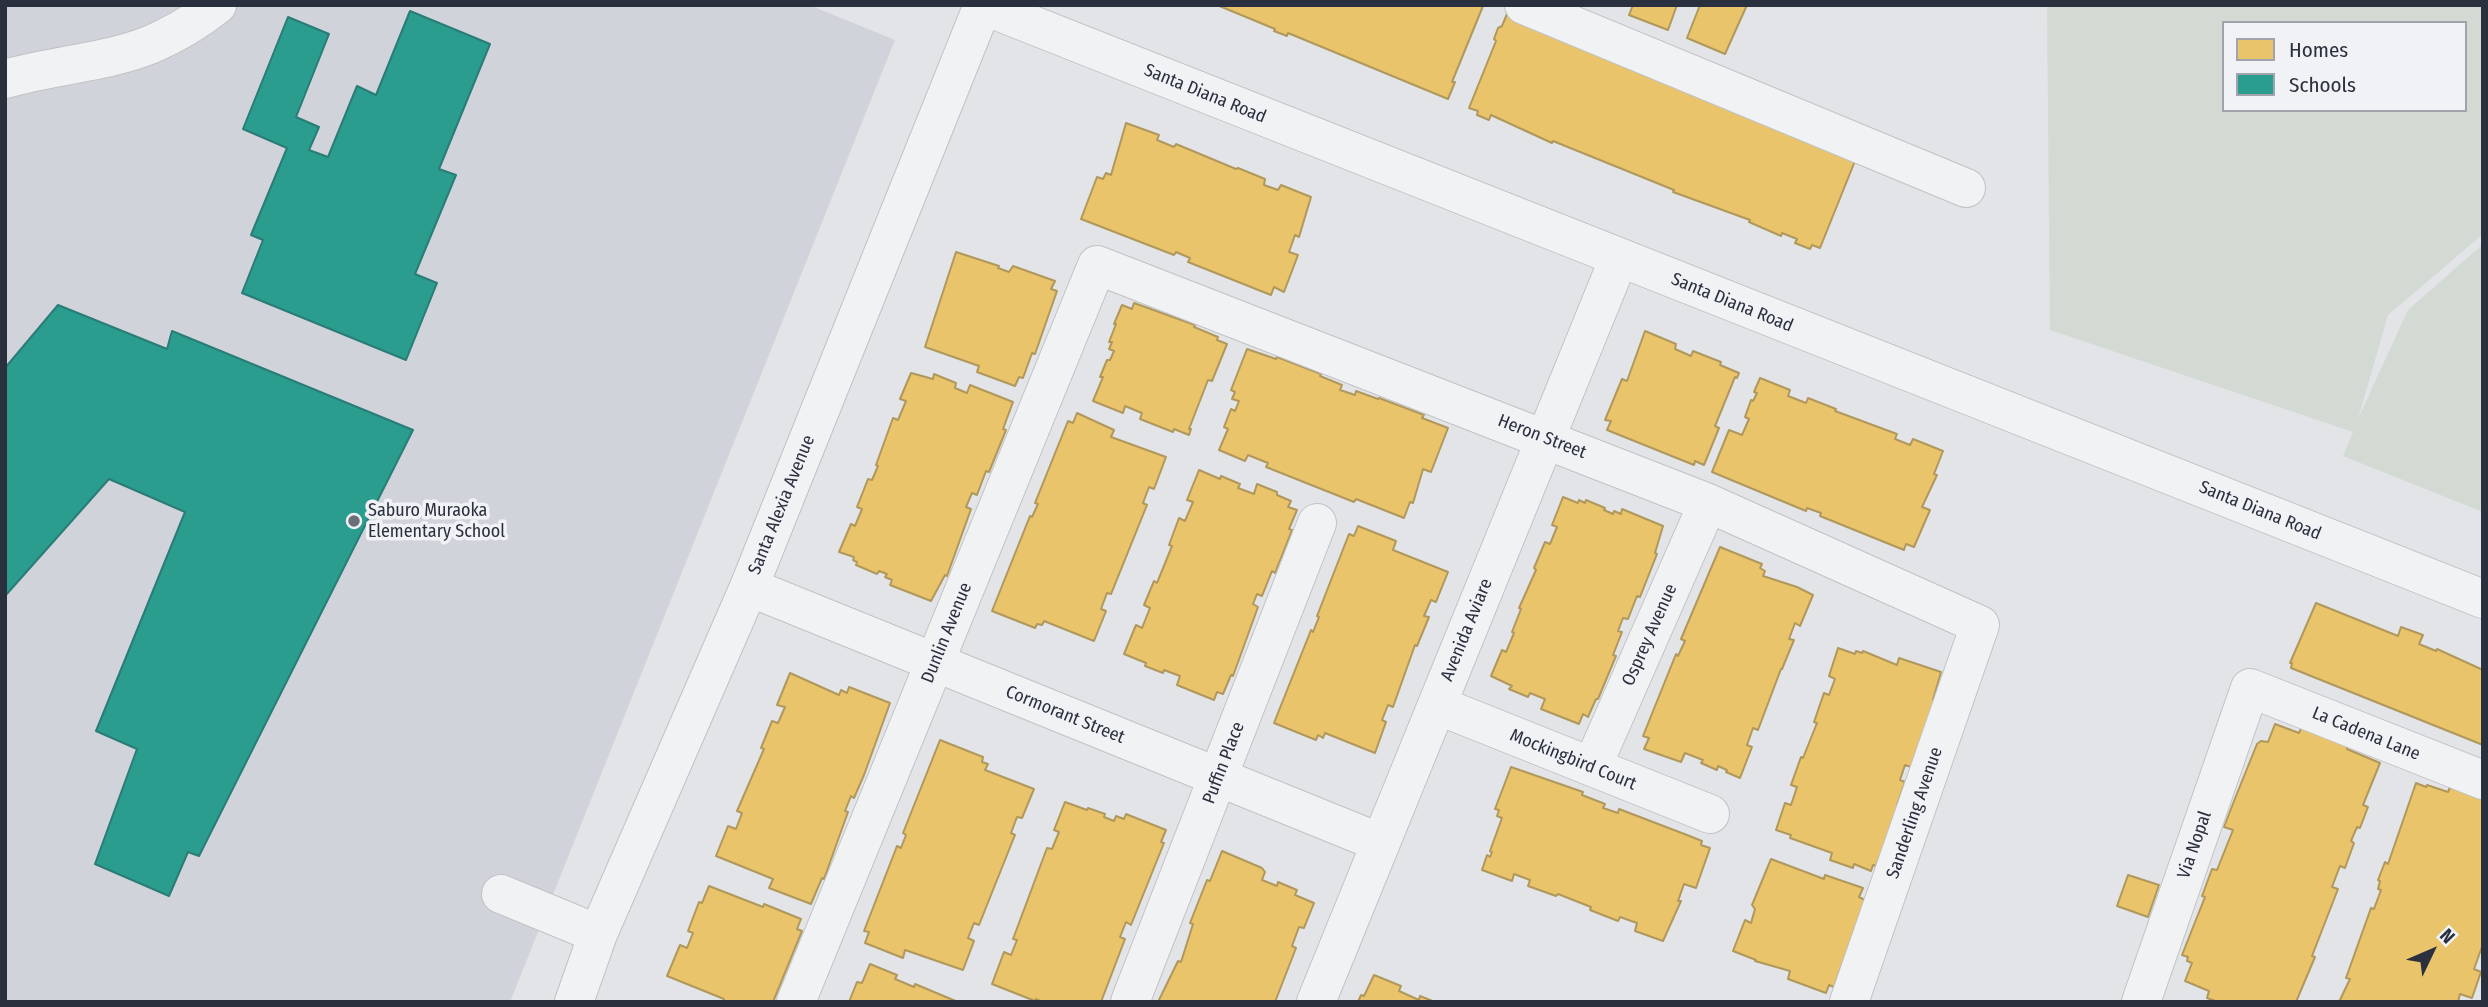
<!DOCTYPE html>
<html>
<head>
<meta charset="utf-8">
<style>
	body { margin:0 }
	#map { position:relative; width:2488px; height:1007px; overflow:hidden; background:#e2e4e7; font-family:"Fira Sans Condensed",sans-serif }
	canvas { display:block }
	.frame { position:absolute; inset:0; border:7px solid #2b303e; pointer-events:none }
	.legend { position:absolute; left:2222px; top:21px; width:245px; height:91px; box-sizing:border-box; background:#f0f2f6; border:2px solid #a1a4ac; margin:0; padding:9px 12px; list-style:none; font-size:21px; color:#2b303e }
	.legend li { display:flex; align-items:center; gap:14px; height:35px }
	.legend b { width:35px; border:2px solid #a1a4ac }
	.north { position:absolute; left:2397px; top:916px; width:70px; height:70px; -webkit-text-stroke:5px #f0f2f6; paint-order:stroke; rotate:46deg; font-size:19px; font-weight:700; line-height:28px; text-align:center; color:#2b303e }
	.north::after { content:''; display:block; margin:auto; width:24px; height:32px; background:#2b303e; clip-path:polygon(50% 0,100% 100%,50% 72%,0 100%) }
</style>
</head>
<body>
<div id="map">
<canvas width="2488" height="1007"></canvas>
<div class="frame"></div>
<ul class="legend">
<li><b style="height:19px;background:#e9c46a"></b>Homes</li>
<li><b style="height:19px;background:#2a9d8f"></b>Schools</li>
</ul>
<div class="north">N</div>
</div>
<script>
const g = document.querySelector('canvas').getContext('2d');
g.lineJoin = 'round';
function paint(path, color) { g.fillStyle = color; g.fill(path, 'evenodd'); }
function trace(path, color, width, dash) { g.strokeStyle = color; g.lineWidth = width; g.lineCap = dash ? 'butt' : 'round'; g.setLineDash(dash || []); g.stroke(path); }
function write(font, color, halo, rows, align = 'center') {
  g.font = font + ' "Fira Sans Condensed",sans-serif'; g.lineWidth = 7; g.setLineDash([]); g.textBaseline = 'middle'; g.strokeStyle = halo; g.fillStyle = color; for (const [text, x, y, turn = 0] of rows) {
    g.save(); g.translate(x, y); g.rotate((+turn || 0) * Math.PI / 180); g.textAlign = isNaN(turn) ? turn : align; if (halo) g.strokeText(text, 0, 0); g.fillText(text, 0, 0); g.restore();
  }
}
const built = new Path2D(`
	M5,5H809L895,40L510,1002H5Z`);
const green = new Path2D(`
	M2047,5H2483V234L2388,315L2358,419L2408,310L2483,244V512L2343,456L2353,432L2050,330ZM2224,23H2465V110H2224Z`);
const homes = new Path2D(`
	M1217,5H1482L1483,6L1452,82H1455L1448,99L1288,33L1287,36L1274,31L1275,29Z
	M1633,5H1677L1668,30L1629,15Z
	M1700,5H1747L1725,54L1687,38Z
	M1507,14L1857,156L1820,248L1812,245L1810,249L1795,243L1797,239L1782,233L1781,236L1749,222L1750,220L1673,192L1674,190L1553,141L1552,143L1491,115L1489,120L1477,115L1478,111L1469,108L1496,41L1494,39L1498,28L1502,26Z
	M1126,123L1159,135L1157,140L1174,147L1176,144L1236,169L1238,168L1265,179L1264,185L1278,190L1281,185L1311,197L1299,237L1295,235L1289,252L1298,255L1284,292L1274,287L1271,295L1188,262L1190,258L1176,252L1174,255L1081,219L1097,177L1103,179L1106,173L1111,175Z
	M956,252L999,266L998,268L1009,272L1013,266L1055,281L1051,289L1057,291L1035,354L1032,353L1023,378L1019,377L1015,386L977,372L979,366L925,347Z
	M1134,303L1195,325L1194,327L1218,337L1217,340L1227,344L1212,381L1208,380L1189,429H1191L1189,435L1174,429L1173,432L1140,419L1142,413L1125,406L1123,413L1093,401L1103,377H1100L1107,360H1110L1114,351L1109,349L1112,342H1109L1116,324H1114L1122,305L1132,309Z
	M1645,331L1676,344L1675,349L1691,356L1693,351L1721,362L1720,365L1739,373L1737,378L1735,377L1715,426L1719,428L1704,465L1695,461L1694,465L1607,430L1611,421L1605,420L1622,379L1627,381Z
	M1247,349L1276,359L1277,357L1321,374L1320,376L1342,385L1340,390L1355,395L1356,391L1378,399L1379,398L1424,415L1422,418L1448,428L1431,472L1423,469L1413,503L1410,502L1404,518L1356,499L1354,502L1266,467L1268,463L1248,455L1245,461L1219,450L1228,429L1224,427L1231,409L1235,411L1239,401L1232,399L1235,392L1231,390Z
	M911,373L933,379L934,374L956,383L955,388L967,393L970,385L1013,402L1003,429L1006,430L989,472L986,471L977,495L972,493L966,507L971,509L947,576L945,575L931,601L890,585L892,580L885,577L887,574L879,571L877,574L856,565L857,562L853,560L854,557L839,552L851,524L855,526L862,509L857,507L868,479L872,480L878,466L876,465L893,418L898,420L906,401L900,399Z
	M1760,378L1790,390L1788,396L1806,403L1808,398L1836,409L1835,411L1897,434L1895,439L1910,445L1913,439L1943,451L1934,474L1937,475L1922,507L1930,510L1914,547L1906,544L1904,550L1820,516L1821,513L1807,508L1806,511L1712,472L1729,430L1742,435L1749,419L1745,417L1751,400L1753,401L1757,393L1754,392Z
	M1077,413L1114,430L1111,437L1166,457L1154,489L1149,487L1143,503L1147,505L1111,594L1107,593L1101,609L1106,611L1094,641L1044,621L1042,625L1037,624L1035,628L992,611L1030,516L1032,517L1038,504L1035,503L1068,421L1073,423Z
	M1199,470L1220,479L1221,476L1240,484L1238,488L1254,494L1257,484L1277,492V495L1291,501L1288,507L1297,510L1289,529L1292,530L1275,573L1272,571L1262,596L1257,594L1253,604L1258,607L1233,676L1231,675L1223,694L1217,692L1214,700L1177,685L1180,676L1164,670L1163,673L1145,666L1146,663L1124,654L1136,625L1142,628L1150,608L1144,605L1154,581L1157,583L1172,546L1169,545L1179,518L1185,521L1193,502L1187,500Z
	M1563,497L1578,503L1579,500L1585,503L1586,500L1605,508L1604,510L1613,514L1614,511L1621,514L1622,509L1663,526L1655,553L1657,554L1640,597L1637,596L1628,619L1623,618L1618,631L1622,632L1613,655L1616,656L1598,699H1596L1588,717L1583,714L1579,724L1541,709L1545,699L1530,693L1528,697L1509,689L1512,686L1491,676L1502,650L1506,652L1514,633L1512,632L1521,609L1519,608L1536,570L1534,568L1545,542L1550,544L1557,527L1552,525Z
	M1358,526L1396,541L1393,550L1448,572L1436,602L1431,600L1424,616L1429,617L1417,646L1415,645L1393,707L1388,705L1382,720L1386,722L1375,753L1325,733L1323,738L1318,735L1316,740L1274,723L1311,630L1313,632L1319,617L1317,616L1349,534L1354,536Z
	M1720,547L1762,564L1760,568L1765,571L1763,576L1797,587L1813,595L1800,626L1795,623L1789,639L1794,640L1782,669H1781L1758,730L1753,728L1747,745L1752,747L1740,778L1726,772L1727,770L1718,766L1717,770L1701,763L1703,760L1685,753L1681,762L1644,749L1649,738L1643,736L1676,654L1678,656L1685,641L1681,639Z
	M2316,603L2398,636L2401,627L2423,635L2419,644L2436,651L2437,649L2483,670V745L2291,668L2292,663H2290Z
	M1838,648L1855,654L1856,651L1862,653L1863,651L1897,665L1899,658L1941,672L1933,700L1936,701L1911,767L1905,765L1900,780L1905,782L1897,805L1900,807L1876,866L1873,865L1871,871L1854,864L1853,868L1830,860L1832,853L1790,838L1791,835L1776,830L1785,803L1791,805L1797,787L1791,785L1801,757L1803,758L1817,723L1814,722L1824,693L1829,695L1835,679L1829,676Z
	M790,673L839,695L841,690L847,693L849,687L890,703L864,775L854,798L851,796L845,811L848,812L824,879L822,878L811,904L769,888L773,879L716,856L728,826L736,829L742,813L737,811L764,749L761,748L772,721L778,723L785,707L777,705Z
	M2275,724L2299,733L2303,724L2349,742L2347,749L2380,763L2363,805L2368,807L2360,828L2357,827L2351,841L2354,843L2345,868L2340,866L2332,887L2338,889L2312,956L2315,957L2296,1002H2218L2207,998L2209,991L2185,981L2192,963L2187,961L2188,957L2182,955L2205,897L2202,896L2212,869L2217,870L2233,830L2224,827L2234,801L2257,744L2261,741L2268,742Z
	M940,740L983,757L982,762L988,764L985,770L1034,789L1022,818L1017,817L1011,833L1015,835L979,925L974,923L968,938L974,941L963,970L905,950L903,958L865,943L869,932L864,931L897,846L901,848L906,835L903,833Z
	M1511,767L1583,792L1582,795L1605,804L1603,808L1618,813L1619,809L1687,835L1702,841L1701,845L1710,848L1696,888L1684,884L1678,901H1681L1663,941L1635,931L1637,923L1620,917L1618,921L1590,910L1591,907L1558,894L1556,896L1528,886L1530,880L1514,874L1512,881L1482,870L1487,855L1490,857L1492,852L1490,851L1502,818L1497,816L1499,810L1495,809Z
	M2416,783L2426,787L2427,785L2448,792L2451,785L2483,796V944L2474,969L2481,972L2472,998L2460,994L2458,1002H2339L2350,979L2346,978L2371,908L2374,909L2381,890L2378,889L2380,881L2378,880L2385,862L2388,864Z
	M1065,802L1087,810L1088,808L1105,814L1104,817L1114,821L1116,816L1124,819L1126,814L1166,830L1161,842L1164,843L1131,925L1126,922L1120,937L1125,939L1101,1002H1042L1036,999L1035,1001L992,984L1004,952L1011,955L1017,940L1013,939L1047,848L1052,849L1059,832L1054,830Z
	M1222,851L1262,868L1265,872L1262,880L1277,886L1278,882L1297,890L1295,895L1314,903L1304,928L1299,927L1292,946L1296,948L1275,1002H1158L1178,961L1181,962L1193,924L1190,923L1207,880L1210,881Z
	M1771,859L1824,879L1825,875L1863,888L1859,897L1865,900L1834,987L1829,985L1826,993L1788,979L1790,971L1755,961L1756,960L1733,951L1745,920L1751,923L1755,909L1752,905Z
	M2128,875L2159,885L2148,917L2117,906Z
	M709,886L763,907L764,904L801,919L797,929L802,931L773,1002H723L724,999L667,976L680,945L687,948L693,933L688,931L699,902L702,903Z
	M870,964L897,975L895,979L914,987L915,984L958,1002H849L857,982L862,983Z
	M1374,975L1401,986L1399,991L1419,1000L1420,996L1435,1002H1358L1361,995L1364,996Z`);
const schools = new Path2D(`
	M410,11L490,44L439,169L456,175L415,274L437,283L406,360L242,293L263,240L251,235L287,148L243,129L288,17L329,34L296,117L319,127L309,150L328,157L357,86L376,95Z
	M58,305L167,349L172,331L413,430L199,856L188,852L169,896L95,864L137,749L96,731L185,512L109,479L5,596V368Z`);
const minor = new Path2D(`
	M982,5L2483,599
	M1524,5L1966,188
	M5,79C53,65 106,63 152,44C175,34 197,21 217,5
	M749,587L1381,843
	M1437,705L1710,814
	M1592,767L1708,503
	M501,894L598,934
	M574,1002L598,934L749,587L983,5
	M796,1002L1097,265L1708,503L1980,625L1849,1002
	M1130,1002L1317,523
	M1316,1002L1619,258
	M2141,1002L2250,688L2483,780`);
const markers = [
	[354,521,7,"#6b6f79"]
];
const streetNames = [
	["Santa Diana Road",1205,94,22],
	["Santa Diana Road",1732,303,22],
	["Heron Street",1542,437,21],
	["Santa Alexia Avenue",782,505,-68],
	["Santa Diana Road",2260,511,22],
	["Avenida Aviare",1467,630,-68],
	["Dunlin Avenue",947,633,-68],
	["Osprey Avenue",1650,635,-66],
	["Cormorant Street",1065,715,22],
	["La Cadena Lane",2366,734,22],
	["Mockingbird Court",1573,760,22],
	["Puffin Place",1224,763,-69],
	["Sanderling Avenue",1915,813,-71],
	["Via Nopal",2195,845,-71]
];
const poiNames = [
	["Saburo Muraoka",368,511],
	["Elementary School",368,532]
];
paint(built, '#d1d3da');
paint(green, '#d2dad3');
paint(homes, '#e9c46a');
trace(homes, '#b0985d', 2);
paint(schools, '#2a9d8f');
trace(schools, '#2a7c77', 2);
trace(minor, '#c1c2c5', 40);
trace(minor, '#f1f2f4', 38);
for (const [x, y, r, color] of markers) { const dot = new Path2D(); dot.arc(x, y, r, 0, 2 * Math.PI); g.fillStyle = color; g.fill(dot); trace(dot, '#f0f2f6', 2.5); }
write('18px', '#2b303e', '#f0f2f6', streetNames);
write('18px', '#2b303e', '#f0f2f6', poiNames, 'left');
</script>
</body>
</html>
